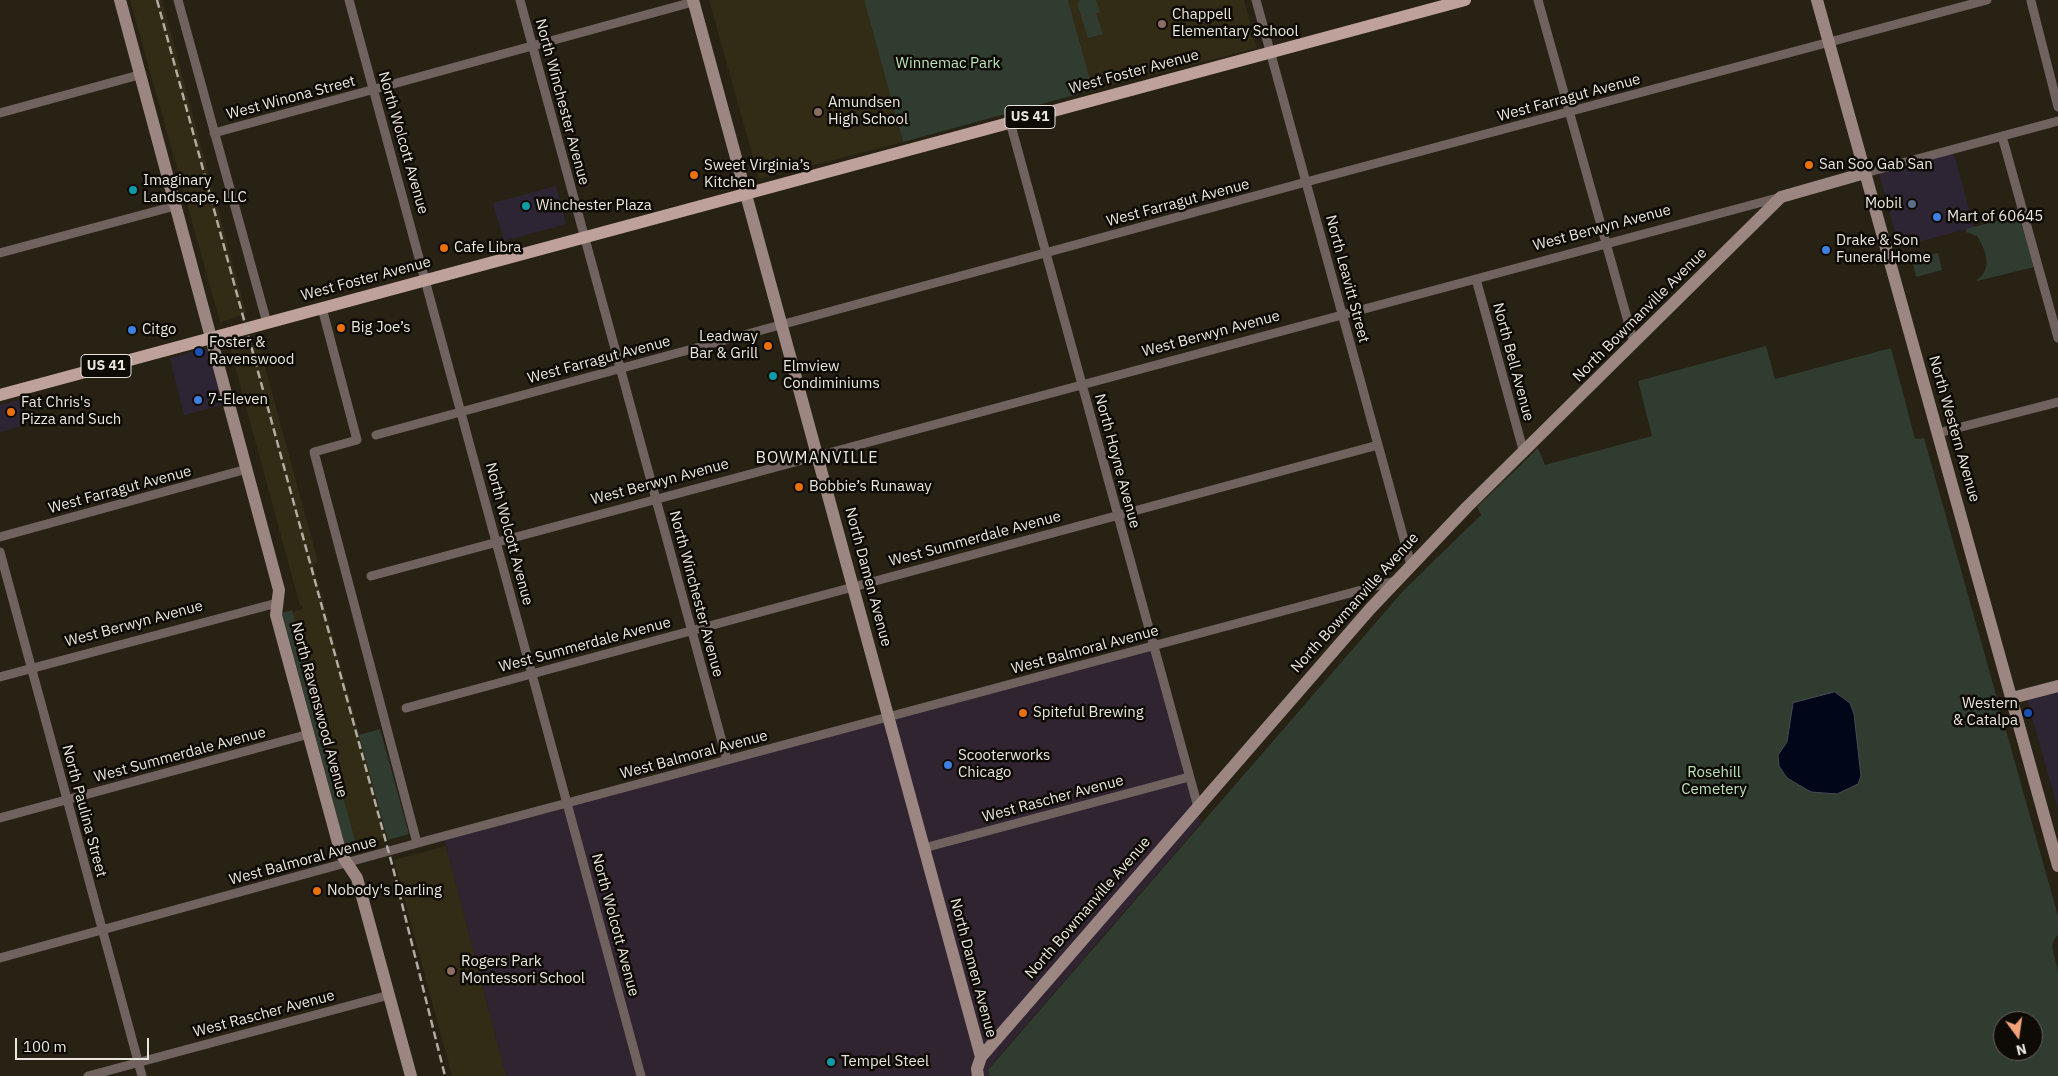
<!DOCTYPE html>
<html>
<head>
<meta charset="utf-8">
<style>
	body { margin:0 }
	#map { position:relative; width:2058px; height:1076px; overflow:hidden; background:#272214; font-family:"IBM Plex Sans",sans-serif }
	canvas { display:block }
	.north { position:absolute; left:1993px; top:1011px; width:50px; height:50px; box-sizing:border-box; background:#0e0b06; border:1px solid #65625c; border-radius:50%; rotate:166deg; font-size:14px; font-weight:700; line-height:20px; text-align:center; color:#e8e5dc }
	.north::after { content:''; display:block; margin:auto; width:18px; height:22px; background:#f0a279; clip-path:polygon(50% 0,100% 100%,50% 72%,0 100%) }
	.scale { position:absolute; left:15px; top:1038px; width:134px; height:22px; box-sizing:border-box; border:2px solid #e8e5dc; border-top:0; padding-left:6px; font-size:15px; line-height:18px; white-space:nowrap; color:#e8e5dc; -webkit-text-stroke:4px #0e0b06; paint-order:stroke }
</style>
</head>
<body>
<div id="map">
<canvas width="2058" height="1076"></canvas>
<div class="north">N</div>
<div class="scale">100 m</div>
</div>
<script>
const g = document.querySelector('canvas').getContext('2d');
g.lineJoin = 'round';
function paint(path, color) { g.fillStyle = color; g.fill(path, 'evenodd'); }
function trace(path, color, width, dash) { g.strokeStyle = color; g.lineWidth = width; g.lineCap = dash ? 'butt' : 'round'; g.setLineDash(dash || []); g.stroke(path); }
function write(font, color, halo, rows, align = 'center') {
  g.font = font + ' "IBM Plex Sans",sans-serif'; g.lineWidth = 5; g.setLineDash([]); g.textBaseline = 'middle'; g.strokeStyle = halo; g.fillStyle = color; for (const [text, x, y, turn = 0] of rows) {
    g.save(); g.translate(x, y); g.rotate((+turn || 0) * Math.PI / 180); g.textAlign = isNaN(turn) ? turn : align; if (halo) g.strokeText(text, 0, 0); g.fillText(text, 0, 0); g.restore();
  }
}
const commercial = new Path2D(`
	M1953,150L1974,227L1899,247L1878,170Z
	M556,186L566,224L504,241L493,203Z
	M208,348L223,405L184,415L170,358Z
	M19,400L25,425L0,432V405Z
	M2058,688V809L2026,696Z`);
const industrial = new Path2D(`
	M1150,646L1201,823L988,1069L990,1076H506L444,838Z`);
const built = new Path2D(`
	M130,0H162L246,313L228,320L220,322Z
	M709,0H864L903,142L759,179Z
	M1068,0H1244L1257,48L1093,90Z
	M257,344L260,348L318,562L313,564L387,837L357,847L292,612L303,609L302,605L300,606L230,348Z
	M446,846L506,1076H452L394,860Z`);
const green = new Path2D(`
	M864,0H1068L1093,90L903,142Z
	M1079,0H1096L1100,12L1096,13L1103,34L1088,38L1077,3L1080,2Z
	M2019,215L2034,267L1977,281V280C1993,269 1986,250 1977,236L1966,232V229Z
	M1938,253L1942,270L1916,277L1912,260Z
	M1766,346L1775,379L1891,348L1915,439L1924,438L2058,916V935L2054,940L2052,946L2058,971V1076H990L988,1070L1404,590L1481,515L1477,507L1538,448L1545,465L1652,436L1638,381ZM2003,1021H2033V1051H2003Z
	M292,610L357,847L346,850L282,613Z
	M380,729L409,834L388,840L359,735Z`);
const water = new Path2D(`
	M1835,692L1850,703L1854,714L1861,776L1858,784L1837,794L1811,792L1787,778L1779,766L1778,755L1787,742L1793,703Z`);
const street = new Path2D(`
	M178,0L267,323
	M349,0L641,1076
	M520,0L727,760
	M1256,0L1411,565
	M1538,0L1634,343
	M2031,1L2058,107
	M0,113L139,75
	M1010,122L1198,807
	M214,133L693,2
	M2002,136L2058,338
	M1865,173L2058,121
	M0,253L175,206
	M1476,279L1524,453
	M322,308L357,440L314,452L417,843
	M1938,433L2058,402
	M376,435L1306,182L1987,0
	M0,537L247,469
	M0,552L142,1076
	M371,576L1781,197
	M0,677L277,603
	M406,708L1378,445
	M0,818L309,734
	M924,848L1189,777
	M0,958L429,840L1395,581
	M88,1076L389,995`);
const secondary = new Path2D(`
	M120,0L279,590L276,615L341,854L357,878L411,1076
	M693,0L981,1057L977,1069L978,1076
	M1817,0L2058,866
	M2012,698L2058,686
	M981,1057L1370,609L1467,507L1781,197L1865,173`);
const primary = new Path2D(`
	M0,395L1465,0`);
const rail = new Path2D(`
	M157,0L393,868L445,1076`);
const markers = [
	[1162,24,5,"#8d6e63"],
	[818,112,5,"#8d6e63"],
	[1809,165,5,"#e8710a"],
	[694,175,5,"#e8710a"],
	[133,190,5,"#0f9aa8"],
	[1912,204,5,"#5c6f8a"],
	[526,206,5,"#0f9aa8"],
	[1937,217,5,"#3f7fe0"],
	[444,248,5,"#e8710a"],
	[1826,250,5,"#3f7fe0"],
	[341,328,5,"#e8710a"],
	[132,330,5,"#3f7fe0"],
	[768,346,5,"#e8710a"],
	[199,352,5,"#1a4fb4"],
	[773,376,5,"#0f9aa8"],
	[198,400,5,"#3f7fe0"],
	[11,412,5,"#e8710a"],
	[799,487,5,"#e8710a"],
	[1023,713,5,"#e8710a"],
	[2028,713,5,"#1a4fb4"],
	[948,765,5,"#3f7fe0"],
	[317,891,5,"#e8710a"],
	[451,971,5,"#8d6e63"],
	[831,1062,5,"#0f9aa8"]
];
const shields = [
	[1030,117,50],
	[106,366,50]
];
const shieldNames = [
	["US 41",1030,117],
	["US 41",106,366]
];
const poiNames = [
	["Chappell",1172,15],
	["Elementary School",1172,32],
	["Amundsen",828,103],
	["High School",828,120],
	["San Soo Gab San",1819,165],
	["Sweet Virginia’s",704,166],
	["Kitchen",704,183],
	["Imaginary",143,181],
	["Landscape, LLC",143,198],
	["Mobil",1902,204,"right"],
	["Winchester Plaza",536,206],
	["Mart of 60645",1947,217],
	["Drake & Son",1836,241],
	["Funeral Home",1836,258],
	["Cafe Libra",454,248],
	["Big Joe’s",351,328],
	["Citgo",142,330],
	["Leadway",758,337,"right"],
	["Bar & Grill",758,354,"right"],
	["Foster &",209,343],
	["Ravenswood",209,360],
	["Elmview",783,367],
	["Condiminiums",783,384],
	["7-Eleven",208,400],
	["Fat Chris's",21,403],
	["Pizza and Such",21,420],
	["Bobbie’s Runaway",809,487],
	["Western",2018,704,"right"],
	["& Catalpa",2018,721,"right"],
	["Spiteful Brewing",1033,713],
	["Scooterworks",958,756],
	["Chicago",958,773],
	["Nobody's Darling",327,891],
	["Rogers Park",461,962],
	["Montessori School",461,979],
	["Tempel Steel",841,1062]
];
const parkNames = [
	["Winnemac Park",948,64],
	["Rosehill",1714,773],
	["Cemetery",1714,790]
];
const streetNames = [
	["West Foster Avenue",1134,72,-15],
	["West Winona Street",291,98,-15],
	["West Farragut Avenue",1569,98,-15],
	["North Winchester Avenue",562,102,75],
	["North Wolcott Avenue",403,143,74],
	["West Farragut Avenue",1178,203,-15],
	["West Berwyn Avenue",1602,228,-15],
	["West Foster Avenue",366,279,-15],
	["North Leavitt Street",1347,279,75],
	["North Bowmanville Avenue",1640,315,-45],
	["West Berwyn Avenue",1211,334,-15],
	["West Farragut Avenue",599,360,-15],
	["North Bell Avenue",1513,362,75],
	["North Western Avenue",1954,429,74],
	["North Hoyne Avenue",1117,461,75],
	["West Berwyn Avenue",660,482,-15],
	["West Farragut Avenue",120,490,-15],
	["North Wolcott Avenue",509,534,75],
	["West Summerdale Avenue",975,539,-15],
	["North Damen Avenue",868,577,75],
	["North Winchester Avenue",696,594,75],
	["North Bowmanville Avenue",1355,603,-48],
	["West Berwyn Avenue",134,624,-15],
	["West Summerdale Avenue",585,645,-15],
	["West Balmoral Avenue",1085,650,-15],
	["North Ravenswood Avenue",319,710,75],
	["West Summerdale Avenue",180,755,-15],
	["West Balmoral Avenue",694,755,-15],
	["West Rascher Avenue",1053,799,-15],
	["North Paulina Street",84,811,75],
	["West Balmoral Avenue",303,861,-15],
	["North Bowmanville Avenue",1088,908,-49],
	["North Wolcott Avenue",615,925,75],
	["North Damen Avenue",973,968,75],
	["West Rascher Avenue",264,1014,-15]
];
const neighbourhoodNames = [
	["BOWMANVILLE",817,458]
];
paint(commercial, '#2e2534');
paint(industrial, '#312431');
paint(built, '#322b16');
paint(green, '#303c2f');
paint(water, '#010718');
trace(water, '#464a53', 1);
trace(street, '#70625e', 9);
trace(secondary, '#9c8681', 12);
trace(primary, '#bfa19b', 12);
trace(rail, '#b0aca2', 2.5, [8, 4]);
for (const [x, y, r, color] of markers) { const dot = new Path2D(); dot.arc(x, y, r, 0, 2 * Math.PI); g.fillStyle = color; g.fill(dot); trace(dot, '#0e0b06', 2); }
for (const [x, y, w] of shields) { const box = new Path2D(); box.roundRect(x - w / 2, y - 11.5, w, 23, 4); g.fillStyle = '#0e0b06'; g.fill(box); trace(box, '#e8e5dc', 1); }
write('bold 14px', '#e8e5dc', null, shieldNames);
write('15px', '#e8e5dc', '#0e0b06', poiNames, 'left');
write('15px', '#bae1b6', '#0e0b06', parkNames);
write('15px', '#e8e5dc', '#0e0b06', streetNames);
g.letterSpacing = '1px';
write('16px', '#e8e5dc', '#0e0b06', neighbourhoodNames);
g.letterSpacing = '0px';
</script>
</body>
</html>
